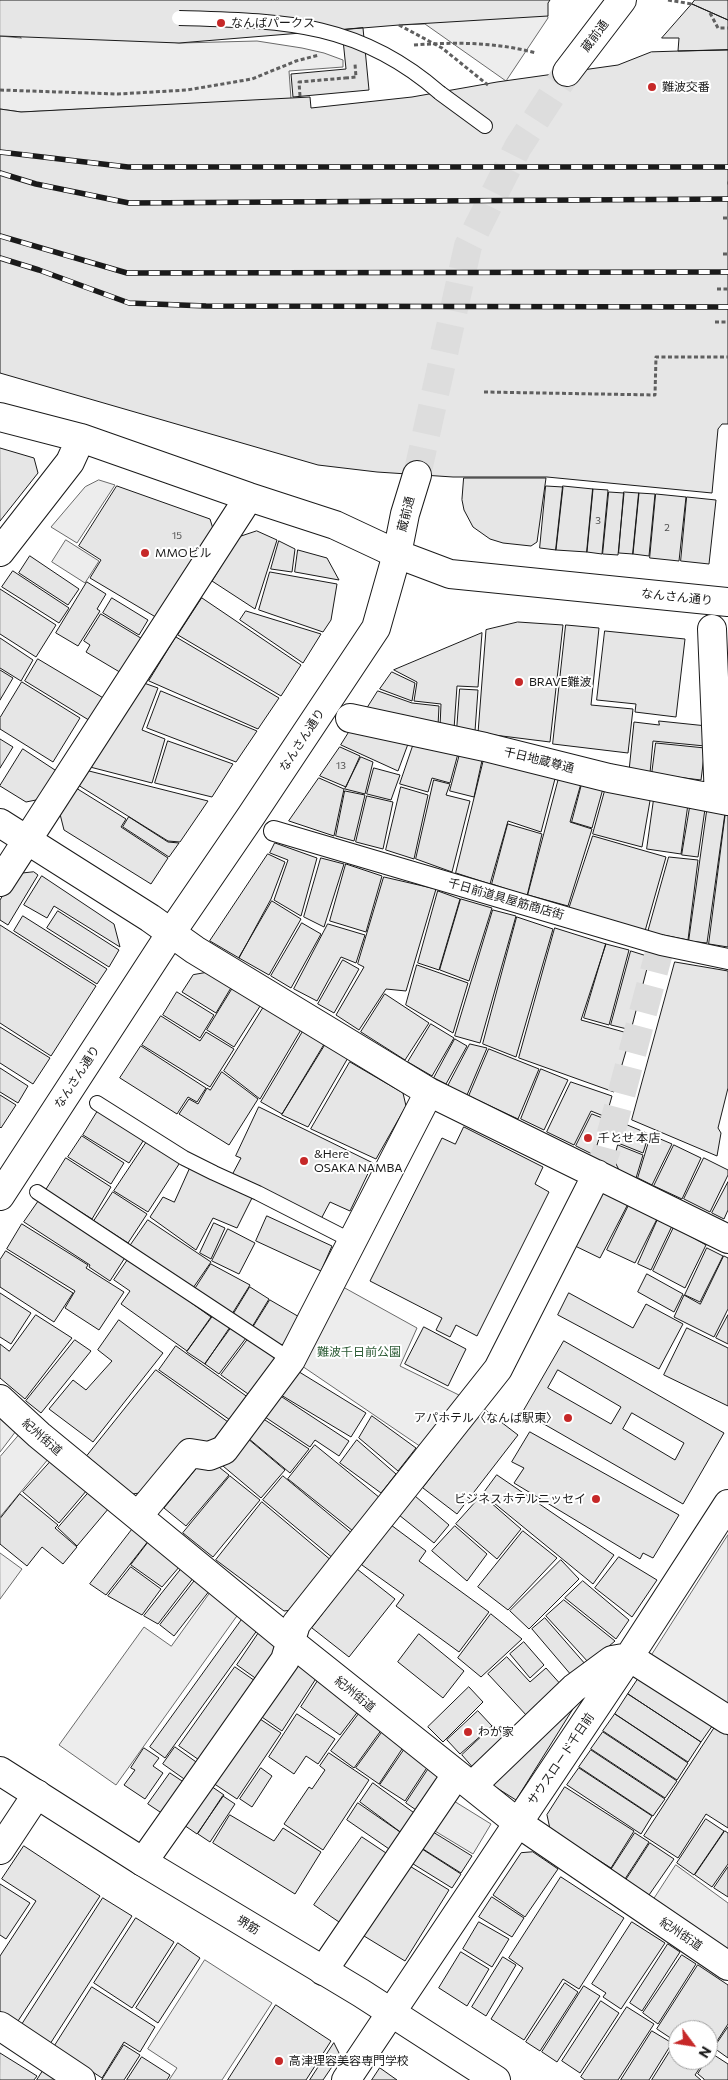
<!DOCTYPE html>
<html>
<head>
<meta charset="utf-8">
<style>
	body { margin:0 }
	#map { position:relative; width:728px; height:2080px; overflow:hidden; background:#fff; font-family:Commissioner,sans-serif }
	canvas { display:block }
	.north { position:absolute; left:668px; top:2020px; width:50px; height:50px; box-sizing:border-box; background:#fff; border:1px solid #a3a3a3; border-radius:50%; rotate:121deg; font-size:14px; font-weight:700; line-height:20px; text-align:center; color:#1a1a1a }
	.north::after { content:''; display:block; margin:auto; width:18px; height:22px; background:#c62828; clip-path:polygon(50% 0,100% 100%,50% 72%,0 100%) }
</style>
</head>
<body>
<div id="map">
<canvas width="728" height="2080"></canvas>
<div class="north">N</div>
</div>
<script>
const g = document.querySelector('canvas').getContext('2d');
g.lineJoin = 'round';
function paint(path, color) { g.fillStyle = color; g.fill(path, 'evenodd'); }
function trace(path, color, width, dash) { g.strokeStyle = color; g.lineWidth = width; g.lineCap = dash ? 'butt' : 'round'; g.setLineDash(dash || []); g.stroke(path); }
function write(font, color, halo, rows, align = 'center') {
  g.font = font + ' Commissioner,"Noto Sans JP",sans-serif'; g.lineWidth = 4; g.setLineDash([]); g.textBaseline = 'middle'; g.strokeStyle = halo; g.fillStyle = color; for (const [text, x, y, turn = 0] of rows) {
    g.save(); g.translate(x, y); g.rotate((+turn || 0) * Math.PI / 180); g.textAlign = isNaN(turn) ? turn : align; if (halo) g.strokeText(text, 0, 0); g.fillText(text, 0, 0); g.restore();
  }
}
const built = new Path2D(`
	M545,0L548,18L506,81L425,24L399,25Z
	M6,26L180,43L257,41L302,48L324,53L343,60V67L289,71L291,99L21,112L0,109V36L21,38Z
	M99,480L115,485L77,543L51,527L85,487Z
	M66,540L99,561L85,583L52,562Z
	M343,1287L417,1328L400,1366L465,1398L427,1451L302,1366Z
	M0,1415L16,1431L0,1452Z
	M20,1434L49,1458L0,1517V1457Z
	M728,1535V1713L648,1661Z
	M0,1553L22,1569L0,1599Z
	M210,1593L239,1613L116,1785L59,1745L144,1627L171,1646Z
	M449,1798L491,1824L473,1854L430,1828Z
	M676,1865L728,1903V1950L654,1899Z
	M205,1960L272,2003L222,2080H169L177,2068L148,2049Z`);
const building = new Path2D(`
	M0,0H550L548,3V16L399,25L179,43L0,36Z
	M695,0H728V20L692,4Z
	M692,4L728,20V50L678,51L679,38H662Z
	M363,28L369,90L293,97L291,74L346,69L342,30Z
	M728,50V424H722L718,429L712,493L547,477H453L377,472L318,465L0,373V109L21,112L310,97L311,108L412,97L497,82L618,65L651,52Z
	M0,448L34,458L38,473L0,521Z
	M464,478H546L537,542L531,546L503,543L490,539L473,527L464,510L462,500Z
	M117,486L210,519L214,532L159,619L90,578L101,560L79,546Z
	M546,486L563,487L556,550L540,548Z
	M563,486L593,489L587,552L556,550Z
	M593,489L608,490L602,554L587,552Z
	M609,492L624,493L618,555L603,554Z
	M624,492L639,493L633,554L619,553Z
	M639,493L655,494L649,556L633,554Z
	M656,494L686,497L679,561L650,558Z
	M687,497L716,500L709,564L681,561Z
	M257,531L277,540L255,609L212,581L239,537Z
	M279,541L295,549L292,572L271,569Z
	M298,550L327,558L339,580L295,572Z
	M30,556L79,589L68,605L19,573Z
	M13,571L69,608L59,623L2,587Z
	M270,572L337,584L331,620L323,632L259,610Z
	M87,582L106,594L97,609L100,611L78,646L56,633Z
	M0,589L56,625L36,657L0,634Z
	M112,598L148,620L139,635L103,613Z
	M202,598L301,665L281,696L178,635Z
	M246,611L321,634L303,663L240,620Z
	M101,614L144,640L123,674L86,652L90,645L84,641Z
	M518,622L563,625L550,742L478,733L486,630Z
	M566,625L599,628L591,705L633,709L628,753L553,744Z
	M605,631L685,639L676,717L635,712L636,704L597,700Z
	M482,633L478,687L457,686L454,729L440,727L441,704L414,701L417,682L394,670Z
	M176,637L279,698L258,729L149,681Z
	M0,638L33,660L21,681L0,668Z
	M38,659L105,699L92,722L25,681Z
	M0,670L13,678L0,700Z
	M392,672L415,683L412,701L380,689Z
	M22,682L80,718L53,762L0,729V718Z
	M141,682L158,688L142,730L165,739L152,783L90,767Z
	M460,689L478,690L475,731L457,730Z
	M161,691L257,731L236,762L147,728Z
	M378,691L412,703L439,706L438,726L366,710Z
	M659,721L707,726L705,746L653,741L650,773L629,771L634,722L659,725Z
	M351,729L408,744L398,771L341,745Z
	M0,739L13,747L0,768Z
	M415,740L459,750L450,783L432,778L428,792L400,784Z
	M168,741L233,764L212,797L155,783Z
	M656,743L705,748L701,780L652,774Z
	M340,747L360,756L346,787L320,776Z
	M23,749L58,772L41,799L26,802L0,786Z
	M461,750L483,756L474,797L450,791Z
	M485,755L556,775L541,832L508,821L490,884L456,873Z
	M361,757L373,762L365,794L345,789Z
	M374,768L400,775L391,800L367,794Z
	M89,771L208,801L180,842L168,841L78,785Z
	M560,774L582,780L570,822L592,829L568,906L528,895Z
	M319,778L344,789L334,836L289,821Z
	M434,780L450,784L446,795L470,801L452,872L416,859Z
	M583,780L604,785L592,828L572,822Z
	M401,787L428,795L414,859L386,850Z
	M606,787L651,795L642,847L593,834Z
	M76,788L126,819L121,827L168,858L151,884L64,830L60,814Z
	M345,791L365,795L354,841L336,836Z
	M367,796L393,802L383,849L356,842Z
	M654,799L688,804L681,854L647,849Z
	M690,807L705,809L698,857L682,855Z
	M707,811L725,813L707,943L689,941Z
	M726,811H728V947L709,944Z
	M129,817L168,842L179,843L169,857L123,827Z
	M508,824L542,834L527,896L492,884Z
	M593,836L666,857L645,931L569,909Z
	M275,843L317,858L301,916L274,900L288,860L270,853Z
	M268,854L285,862L271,899L239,958L210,941Z
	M669,857L698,860L688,940L648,932Z
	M321,858L344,864L324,927L304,917Z
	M346,864L382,876L366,932L330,921Z
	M34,872L38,875L8,925L0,920V900L16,874Z
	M42,876L114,924L120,947L54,906L47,918L24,905Z
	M384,877L436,889L406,991L386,989L359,1030L336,1015L364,967L358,964Z
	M438,891L460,899L439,970L418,963Z
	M461,899L492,908L469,981L440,970Z
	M272,901L301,919L269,975L239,958Z
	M493,910L516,916L480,1043L455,1036Z
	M58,911L119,950L109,967L47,928Z
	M23,916L107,969L97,984L14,931Z
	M517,917L553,929L516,1057L483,1044Z
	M302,923L321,934L291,988L271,976Z
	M328,924L365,935L356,963L341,957L317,1001L294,989Z
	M0,925L96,986L51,1056L0,1023Z
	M555,928L606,944L581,1020L631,1034L614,1092L519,1058Z
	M606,944L629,950L609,1025L584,1018Z
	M631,951L650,957L631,1030L611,1025Z
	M343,960L359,969L334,1013L318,1004Z
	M675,962L728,971V1088L718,1128L721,1133L717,1156L632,1120Z
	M417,965L468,983L453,1033L406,1005Z
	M210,972L232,986L216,1013L182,992L193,975Z
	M234,986L262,1003L234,1047L207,1030Z
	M177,992L214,1015L200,1038L163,1015Z
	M385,994L429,1023L405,1060L361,1032Z
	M265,1005L302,1028L260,1099L224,1071Z
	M161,1016L200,1041L206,1032L234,1049L210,1087L142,1045Z
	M431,1024L454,1038L432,1076L408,1062Z
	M0,1027L50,1058L33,1084L0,1063Z
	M305,1028L326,1041L282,1114L261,1102Z
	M455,1039L467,1046L446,1084L434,1078Z
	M327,1042L349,1056L308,1127L282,1115Z
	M470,1044L487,1048L467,1095L448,1086Z
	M141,1046L206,1088L197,1102L188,1097L177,1114L120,1078Z
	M489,1049L539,1069L518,1119L469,1096Z
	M350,1062L403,1093L406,1106L376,1159L311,1129Z
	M0,1068L28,1086L18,1103L0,1092Z
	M541,1069L568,1080L544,1130L521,1119Z
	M222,1072L258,1099L229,1145L179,1114L189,1099L198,1104L207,1088L210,1090Z
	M571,1082L612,1096L606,1117L591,1111L574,1145L547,1132Z
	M0,1095L16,1105L1,1128L0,1127Z
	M259,1107L373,1163L350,1211L330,1202L321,1219L232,1175L241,1158L236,1156Z
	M99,1109L145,1138L129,1163L83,1135Z
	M592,1114L605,1119L594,1155L576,1146Z
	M625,1124L649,1134L643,1153L618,1143Z
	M464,1127L543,1167L535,1184L549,1192L477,1336L456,1325L450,1337L436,1330L442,1318L370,1281L442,1138L455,1144Z
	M651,1135L672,1144L652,1185L638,1178Z
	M82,1136L124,1163L111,1184L68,1157Z
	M148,1140L181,1161L148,1212L114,1191Z
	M618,1145L643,1155L636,1178L619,1170L614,1160Z
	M674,1145L701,1158L682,1199L654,1186Z
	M66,1158L111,1187L92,1219L46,1190Z
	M704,1158L728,1170V1175L710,1212L684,1199Z
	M191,1166L254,1194L237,1228L213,1218L196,1250L150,1217L163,1197L174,1202Z
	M728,1182V1210L724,1219L712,1213Z
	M598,1189L628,1204L600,1258L571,1244Z
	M113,1192L147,1214L128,1243L94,1221Z
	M40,1199L126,1256L110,1281L89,1267L90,1265L24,1222Z
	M629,1205L657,1219L635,1263L607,1250Z
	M267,1216L332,1246L321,1271L256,1241Z
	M658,1219L672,1226L651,1270L638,1264Z
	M148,1220L211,1262L193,1288L130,1246Z
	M214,1223L225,1228L211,1259L200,1253Z
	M22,1224L88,1265L86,1268L124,1292L99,1330L65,1308L75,1291L7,1249Z
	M674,1227L706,1245L685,1288L653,1271Z
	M228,1229L255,1243L239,1274L212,1261Z
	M707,1248L723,1256L700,1302L685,1295Z
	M6,1251L73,1293L54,1322L0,1287V1260Z
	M724,1256L728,1258V1309L714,1337L674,1317L684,1295L700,1304Z
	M129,1258L211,1317L187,1351L121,1304L130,1291L114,1280Z
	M211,1264L250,1285L232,1314L195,1289Z
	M647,1274L683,1294L674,1312L638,1292Z
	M250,1287L269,1299L252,1327L233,1315Z
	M0,1293L31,1313L11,1344L0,1337Z
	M569,1293L633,1328L646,1304L683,1324L659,1369L558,1315Z
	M270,1300L301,1318L285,1344L279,1345L252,1329Z
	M36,1315L72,1338L25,1399L0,1378V1344L9,1351Z
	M728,1315V1344L716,1338Z
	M213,1316L230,1327L205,1364L187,1352Z
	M119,1320L163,1353L93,1442L49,1409L73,1380L86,1390L112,1361L98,1350Z
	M424,1327L466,1349L448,1386L405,1364Z
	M231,1328L246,1338L219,1374L205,1364Z
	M687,1328L728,1348V1406L664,1375Z
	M248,1339L280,1361L251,1396L221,1375Z
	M75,1340L91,1351L41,1413L26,1401Z
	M564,1341L724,1433L683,1504L523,1412ZM558,1370L621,1407L611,1424L548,1388ZM632,1413L684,1443L675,1460L623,1429Z
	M176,1346L249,1398L230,1420L159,1370Z
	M156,1370L228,1422L209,1445L148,1492L132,1494L87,1456Z
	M296,1370L366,1413L351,1437L281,1395Z
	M279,1395L349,1441L339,1456L315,1440L310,1447L265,1417Z
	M484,1409L518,1435L457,1514L423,1488Z
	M372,1416L416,1448L398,1471L359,1438Z
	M262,1418L309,1449L290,1473L248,1438Z
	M530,1432L679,1515L653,1558L643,1553L640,1559L514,1483L524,1468L512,1462Z
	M247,1438L285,1470L261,1498L223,1466Z
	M357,1440L396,1474L381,1493L340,1463Z
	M315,1445L380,1498L353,1531L288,1479Z
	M52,1460L87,1490L59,1523L23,1492Z
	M210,1460L229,1475L186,1526L164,1508L200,1464Z
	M497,1475L614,1555L593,1584L483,1494Z
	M230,1476L260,1500L213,1557L183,1533Z
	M283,1476L354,1535L334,1559L263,1500Z
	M90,1491L109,1508L77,1546L58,1528Z
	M20,1494L58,1525L55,1528L77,1547L63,1564L42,1547L27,1566L0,1544V1519Z
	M482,1495L521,1529L497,1559L456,1524Z
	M415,1496L449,1525L434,1543L399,1515Z
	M262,1502L332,1561L292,1610L284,1611L216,1560Z
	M391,1525L426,1551L419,1561L489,1612L459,1652L396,1606L404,1595L362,1565Z
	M455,1526L487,1554L467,1581L432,1551Z
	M134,1527L149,1540L106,1595L90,1584Z
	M523,1531L557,1558L508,1610L478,1587Z
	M150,1540L180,1566L162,1587L131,1565Z
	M619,1557L657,1580L632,1617L595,1588Z
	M561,1560L579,1579L529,1629L510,1611Z
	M131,1567L161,1589L142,1615L108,1596Z
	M182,1568L194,1577L158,1624L144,1616Z
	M357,1569L395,1599L349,1657L312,1628Z
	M196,1579L210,1590L174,1636L160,1625Z
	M583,1581L629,1620L616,1639L565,1598Z
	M564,1600L615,1641L589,1663L546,1616Z
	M491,1614L522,1639L481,1677L458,1658Z
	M243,1618L258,1629L165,1758L150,1747Z
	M545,1618L586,1665L572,1676L532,1629Z
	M260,1631L275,1641L277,1655L258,1680L237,1665Z
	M419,1634L464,1671L443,1698L398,1662Z
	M524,1642L544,1665L530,1678L510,1654Z
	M507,1657L530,1682L546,1668L563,1687L528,1717L488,1674Z
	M296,1662L317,1677L282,1731L259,1715Z
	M235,1667L258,1683L202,1762L179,1746Z
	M642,1673L715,1722L701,1742L628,1694Z
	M319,1679L359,1710L340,1735L301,1707Z
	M469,1687L483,1702L443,1742L428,1727Z
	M628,1694L701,1742L688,1762L615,1714Z
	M576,1704L516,1800L489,1783Z
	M361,1711L382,1729L354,1768L331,1751Z
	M478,1711L492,1726L460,1754L447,1740Z
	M297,1714L335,1739L318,1764L306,1756L294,1774L269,1757Z
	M615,1714L688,1763L677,1780L603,1731Z
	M257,1717L281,1733L237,1799L213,1783Z
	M493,1726L506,1741L475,1770L462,1755Z
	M715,1727L728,1735V1828L706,1814L678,1858L644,1836Z
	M383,1731L404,1746L379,1784L356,1768Z
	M603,1732L677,1781L665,1798L591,1749Z
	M175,1747L199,1764L187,1781L163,1764Z
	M406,1747L430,1763L405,1801L380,1785Z
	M144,1748L159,1758L153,1766L163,1773L145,1799L124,1785L135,1770L131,1768Z
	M591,1750L665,1799L653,1816L579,1767Z
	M329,1753L369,1780L323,1850L284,1824L309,1787L312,1789L325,1770L320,1766Z
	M431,1765L445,1774L419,1812L406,1803Z
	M261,1768L272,1776L252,1807L240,1799Z
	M579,1768L652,1816L641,1834L567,1785Z
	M170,1773L185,1783L163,1814L148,1804Z
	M373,1783L417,1815L403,1834L360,1802Z
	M208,1784L224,1795L197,1834L181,1823Z
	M565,1787L634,1831L611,1868L550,1829L547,1815Z
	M223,1796L235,1804L210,1842L198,1834Z
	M358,1803L403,1834L392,1851L347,1820Z
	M230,1815L274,1841L283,1828L321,1852L295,1894L213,1843Z
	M706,1819L724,1831L694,1875L677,1863Z
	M725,1831L728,1833V1864L712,1887L695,1875Z
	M433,1832L472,1856L461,1873L423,1849Z
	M635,1833L649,1842L625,1879L611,1870Z
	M362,1837L389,1855L342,1924L314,1905Z
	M650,1843L674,1859L649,1895L626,1880Z
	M24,1846L100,1896L16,2024L0,2013V1956L36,1901L2,1879Z
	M419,1847L461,1874L452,1888L410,1862Z
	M533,1852L558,1869L525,1917L493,1895L521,1853Z
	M408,1865L449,1890L405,1961L364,1936Z
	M728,1867V1897L714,1888Z
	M561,1877L624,1918L579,1989L563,1979L524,2040L491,2019L523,1968L509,1958Z
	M0,1884L30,1903L6,1939L0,1935Z
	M492,1897L524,1918L512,1937L479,1917Z
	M103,1898L132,1916L50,2044L21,2026Z
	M136,1918L174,1942L132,2008L94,1983Z
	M479,1922L509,1939L492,1967L463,1949Z
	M632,1922L665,1943L621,2009L603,1997L606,1993L592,1984Z
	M178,1943L200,1958L158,2023L136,2008Z
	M668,1944L680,1952L642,2011L630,2003Z
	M461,1952L489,1969L467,2006L439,1988Z
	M682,1955L696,1964L658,2024L643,2013Z
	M503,1957L516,1965L486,2016L472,2007Z
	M698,1965L728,1985V2024L708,2055V2030H678V2043L657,2029Z
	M565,1983L578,1992L540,2051L526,2042Z
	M584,1986L600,1996L557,2062L542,2052Z
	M92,1987L155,2027L140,2052L124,2042L102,2078L54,2047Z
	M601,2001L619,2013L580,2073L562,2061Z
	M276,2005L331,2041L306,2080H228Z
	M627,2007L654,2024L618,2080H585L581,2077Z
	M728,2027V2058L714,2048Z
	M652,2031L672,2043L649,2080H621Z
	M334,2043L340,2055L323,2080H310Z
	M124,2045L140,2055L124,2080H102Z
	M674,2045L678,2047V2060H698L703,2063L695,2075L701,2080H652Z
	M0,2053L37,2076L34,2080H0Z
	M711,2053L728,2064V2080H704V2079L698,2074Z
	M142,2057L170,2075L167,2080H127Z
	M46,2066L68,2080H37Z
	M380,2068L397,2080H372Z`);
const minorTunnel = new Path2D(`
	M597,1174L606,1152L661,945`);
const tertiaryTunnel = new Path2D(`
	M417,475L468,246L518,147L567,72`);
const path = new Path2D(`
	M668,0L692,4
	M710,13L718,28H728
	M414,45C455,42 496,42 536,53
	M0,90L118,94L187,90L252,79L296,61L319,55
	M300,96L299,82L345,78
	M727,183H728
	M723,218H728
	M723,254H728
	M717,289H728
	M715,322H728
	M484,392L655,395L656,357H728`);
const service = new Path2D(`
	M440,93L485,126
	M97,1103L184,1158L214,1173L258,1193L352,1241
	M37,1192L291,1360`);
const pedestrian = new Path2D(`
	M274,831L661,945L728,959`);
const minor = new Path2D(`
	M0,417L81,438L249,497L335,525L397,554L450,574L728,602
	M0,552L70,462L81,438
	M712,629L719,799
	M350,718L485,747L609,778L728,801
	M0,823L150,918L195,950L429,1092L728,1239
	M0,882L249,497
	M0,1399L39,1435L291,1642L518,1823L728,1966
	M138,1516L190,1453L209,1456L224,1450L291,1360L429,1092
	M472,1786L574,1688L612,1660L629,1657L728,1720
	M0,1850L37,1794
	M143,1862L285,1660L296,1624L498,1369L597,1174
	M323,1971L456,1775
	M0,2026L81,2080
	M346,2080L629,1657L728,1504`);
const tertiary = new Path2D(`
	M567,72L622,0
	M0,1196L171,933L251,816L376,628L397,554L405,514L417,475`);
const secondary = new Path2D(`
	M0,1771L143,1862L361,1993L496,2080`);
const rail = new Path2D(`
	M0,152L128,167H728
	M0,173L36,184L129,203L728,199
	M0,236L127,273L728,272
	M0,258L39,270L129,303L206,306L728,307`);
const pathBridge = new Path2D(`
	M399,25L442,48L488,85
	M345,78L356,77L355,64`);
const serviceBridge = new Path2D(`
	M179,18C282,21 358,21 440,93`);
const markers = [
	[221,23,5,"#c62828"],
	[652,87,5,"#c62828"],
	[145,553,5,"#c62828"],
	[519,682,5,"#c62828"],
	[588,1138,5,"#c62828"],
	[304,1161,5,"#c62828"],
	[568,1418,5,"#c62828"],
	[596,1499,5,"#c62828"],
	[468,1732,5,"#c62828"],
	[279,2061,5,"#c62828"]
];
const numberNames = [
	["3",598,521],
	["2",667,528],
	["15",177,536],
	["13",341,766]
];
const poiNames = [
	["なんばパークス",231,23],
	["難波交番",662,87],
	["MMOビル",155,553],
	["BRAVE難波",529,682],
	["千とせ 本店",598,1138],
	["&Here",314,1154],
	["OSAKA NAMBA",314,1168],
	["アパホテル〈なんば駅東〉",558,1418,"right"],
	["ビジネスホテルニッセイ",586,1499,"right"],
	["わが家",478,1732],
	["高津理容美容専門学校",289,2061]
];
const streetNames = [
	["蔵前通",595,36,-53],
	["蔵前通",406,514,-76],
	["なんさん通り",677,597,6],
	["なんさん通り",302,740,-57],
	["千日地蔵尊通",539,760,14],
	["千日前道具屋筋商店街",506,899,16],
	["なんさん通り",77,1077,-57],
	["紀州街道",42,1437,41],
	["紀州街道",355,1694,39],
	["サウスロード千日前",561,1759,-56],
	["堺筋",248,1925,31],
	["紀州街道",681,1934,34]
];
const parkNames = [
	["難波千日前公園",359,1352]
];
paint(built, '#ededed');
trace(built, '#6a6a6a', 1);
paint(building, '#e6e6e6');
trace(building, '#1a1a1a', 1);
trace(minorTunnel, '#ddd', 28, [28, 14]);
trace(tertiaryTunnel, '#ddd', 28, [28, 14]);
trace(service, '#1a1a1a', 16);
trace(pedestrian, '#1a1a1a', 22);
trace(minor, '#1a1a1a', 30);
trace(tertiary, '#1a1a1a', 30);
trace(secondary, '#1a1a1a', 30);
trace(path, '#5f5f5f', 3, [4, 2.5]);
trace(service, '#fff', 14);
trace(pedestrian, '#fff', 20);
trace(minor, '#fff', 28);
trace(tertiary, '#fff', 28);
trace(secondary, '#fff', 28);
trace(rail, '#1a1a1a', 5.5);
trace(rail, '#fff', 4, [11]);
trace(serviceBridge, '#1a1a1a', 16, []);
trace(pathBridge, '#5f5f5f', 3, [4, 2.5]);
trace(serviceBridge, '#fff', 14);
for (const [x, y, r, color] of markers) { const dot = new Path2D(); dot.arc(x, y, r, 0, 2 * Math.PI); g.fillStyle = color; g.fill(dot); trace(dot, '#fff', 2); }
write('10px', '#4d4d4d', null, numberNames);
write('12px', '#1a1a1a', '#fff', poiNames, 'left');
write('12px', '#1a1a1a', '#fff', streetNames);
write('12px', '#2b5a34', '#fff', parkNames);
</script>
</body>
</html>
